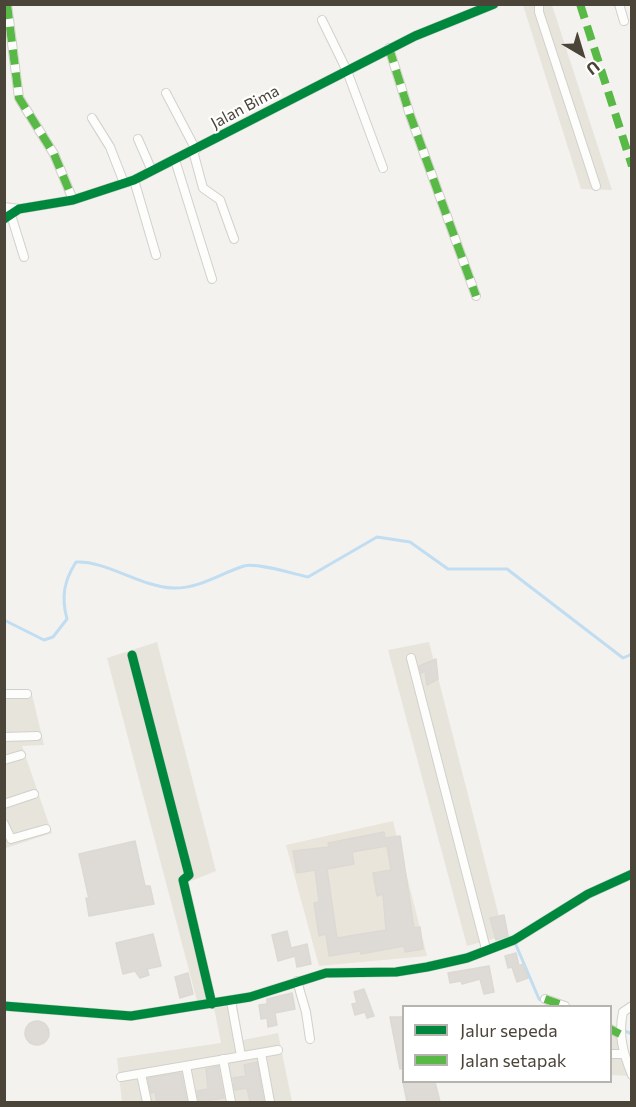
<!DOCTYPE html>
<html>
<head>
<meta charset="utf-8">
<style>
	body { margin:0 }
	#map { position:relative; width:636px; height:1107px; overflow:hidden; background:#f4f2ee; font-family:Commissioner,sans-serif }
	canvas { display:block }
	.frame { position:absolute; inset:0; border:6px solid #4b4439; pointer-events:none }
	.legend { position:absolute; left:402px; top:1005px; width:210px; height:78px; box-sizing:border-box; background:#fff; border:2px solid #b7b4b0; margin:0; padding:8px 10px; list-style:none; font-size:18px; color:#4b4439 }
	.legend li { display:flex; align-items:center; gap:12px; height:30px }
	.legend b { width:30px; border:2px solid #b7b4b0 }
	.north { position:absolute; left:552px; top:24px; width:60px; height:60px; -webkit-text-stroke:4px #fff; paint-order:stroke; rotate:142deg; font-size:16px; font-weight:700; line-height:24px; text-align:center; color:#4b4439 }
	.north::after { content:''; display:block; margin:auto; width:21px; height:27px; background:#4b4439; clip-path:polygon(50% 0,100% 100%,50% 72%,0 100%) }
</style>
</head>
<body>
<div id="map">
<canvas width="636" height="1107"></canvas>
<div class="frame"></div>
<ul class="legend">
<li><b style="height:8px;background:#00873e"></b>Jalur sepeda</li>
<li><b style="height:8px;background:#58b947"></b>Jalan setapak</li>
</ul>
<div class="north">U</div>
</div>
<script>
const g = document.querySelector('canvas').getContext('2d');
g.lineJoin = 'round';
function paint(path, color) { g.fillStyle = color; g.fill(path, 'evenodd'); }
function trace(path, color, width, dash) { g.strokeStyle = color; g.lineWidth = width; g.lineCap = dash ? 'butt' : 'round'; g.setLineDash(dash || []); g.stroke(path); }
function write(font, color, halo, rows, align = 'center') {
  g.font = font + ' Commissioner,sans-serif'; g.lineWidth = 4.5; g.setLineDash([]); g.textBaseline = 'middle'; g.strokeStyle = halo; g.fillStyle = color; for (const [text, x, y, turn = 0] of rows) {
    g.save(); g.translate(x, y); g.rotate((+turn || 0) * Math.PI / 180); g.textAlign = isNaN(turn) ? turn : align; if (halo) g.strokeText(text, 0, 0); g.fillText(text, 0, 0); g.restore();
  }
}
const residential = new Path2D(`
	M523,5H552L612,190L581,189Z
	M157,642L216,871L186,883L214,997L197,1001L107,658Z
	M429,642L504,936L467,946L388,650Z
	M4,690H31L44,745L22,746L52,833L6,848Z
	M237,1005L243,1040L278,1033L292,1102H122L117,1058L221,1043L214,1008Z
	M610,1031L618,1035L630,1076L611,1075Z`);
const education = new Path2D(`
	M393,821L427,956L319,966L286,845Z`);
const stream = new Path2D(`
	M4,620L44,640L53,637L67,619C61,597 64,581 76,562C105,560 141,587 173,588C199,589 221,573 244,566C255,562 294,574 308,577L377,537L410,542L448,569H507L623,658L632,654
	M516,945L539,999L546,1003
	M625,1031L632,1034`);
const building = new Path2D(`
	M436,659L438,679L427,685L425,671L421,673L419,666Z
	M384,832L385,838L400,836L414,928L420,927L423,949L405,952L404,946L361,954L360,951L329,956L326,934L319,936L314,903L319,902L315,870L297,873L293,851L329,847L328,843ZM387,846L391,870L373,873L377,896L383,894L386,930L337,938L327,869L354,864L352,852Z
	M135,841L145,886H150L154,904L89,916L86,898L89,899L79,854Z
	M504,915L508,936L496,940L490,918Z
	M287,931L291,948L307,944L311,964L297,967L295,956L278,961L272,935Z
	M153,934L161,966L147,969L149,975L140,978L135,971L123,974L116,943Z
	M516,953L519,966L523,964L528,978L517,982L512,967L508,968L505,956Z
	M489,966L494,992L484,994L480,979L462,984L461,981L450,983L448,973Z
	M188,973L193,994L180,998L175,977Z
	M364,989L374,1016L367,1018L365,1012L355,1015L352,1004L357,1003L354,992Z
	M292,993L295,1009L275,1013L277,1025L268,1027L267,1018L261,1019L259,1005L267,1004V999Z
	M390,1017H404V1068L400,1069Z
	M25 1033a12 12 0 1 1 24 0a12 12 0 1 1-24 0Z
	M257,1062L264,1102H250L247,1088L235,1090L233,1078L246,1076L244,1065Z
	M218,1066L224,1098L199,1102L197,1091L208,1089L206,1069Z
	M181,1073L187,1102H157L155,1092L151,1093L148,1078Z
	M403,1082H435L440,1102H407Z`);
const street = new Path2D(`
	M7,4L19,98L54,154L73,200
	M539,4V12L596,186
	M619,4L624,21
	M322,20L347,71L383,168
	M389,48L410,115L476,296
	M166,93L196,150
	M92,118L110,147L124,183
	M138,139L152,171
	M193,151L203,188L220,200L234,239
	M175,160L212,279
	M134,180L156,255
	M4,207L19,209
	M11,215L24,257
	M4,219L19,209L73,200L134,180L415,36L494,4
	M132,655L189,875L183,880L212,1004
	M411,658L486,949
	M4,694H27
	M4,737L37,736
	M4,760L21,755
	M4,804L34,794
	M4,824L11,839L46,829
	M297,981L306,1012L310,1039
	M545,999L565,1006
	M231,1001L241,1056
	M4,1006L131,1016L250,997L326,973L396,972L427,967L467,958L514,940L588,894L632,874
	M632,1006L623,1012C618,1035 623,1053 632,1075
	M610,1029L620,1034
	M261,1053L270,1102
	M610,1054H624
	M223,1059L231,1102
	M186,1066L193,1102
	M141,1074L147,1102
	M121,1077L278,1050`);
const quiet = new Path2D(`
	M7,4L19,98L54,154L73,200
	M580,4L632,166
	M389,48L410,115L476,296
	M545,999L565,1006
	M610,1029L620,1034`);
const cycleway = new Path2D(`
	M4,219L19,209L73,200L134,180L415,36L494,4
	M132,655L189,875L183,880L212,1004
	M4,1006L131,1016L250,997L326,973L396,972L427,967L467,958L514,940L588,894L632,874`);
const streetNames = [
	["Jalan Bima",245,107,-28]
];
paint(residential, '#e7e4dc');
paint(education, '#eae5da');
trace(stream, '#c0ddf1', 3);
paint(building, '#dedbd6');
trace(building, '#dcd9d4', 1.5);
trace(street, '#d2d0cb', 10);
trace(street, '#fdfdfc', 8);
trace(quiet, '#58b947', 8, [15, 8]);
trace(cycleway, '#00873e', 9);
write('16px', '#4b4439', '#fff', streetNames);
</script>
</body>
</html>
